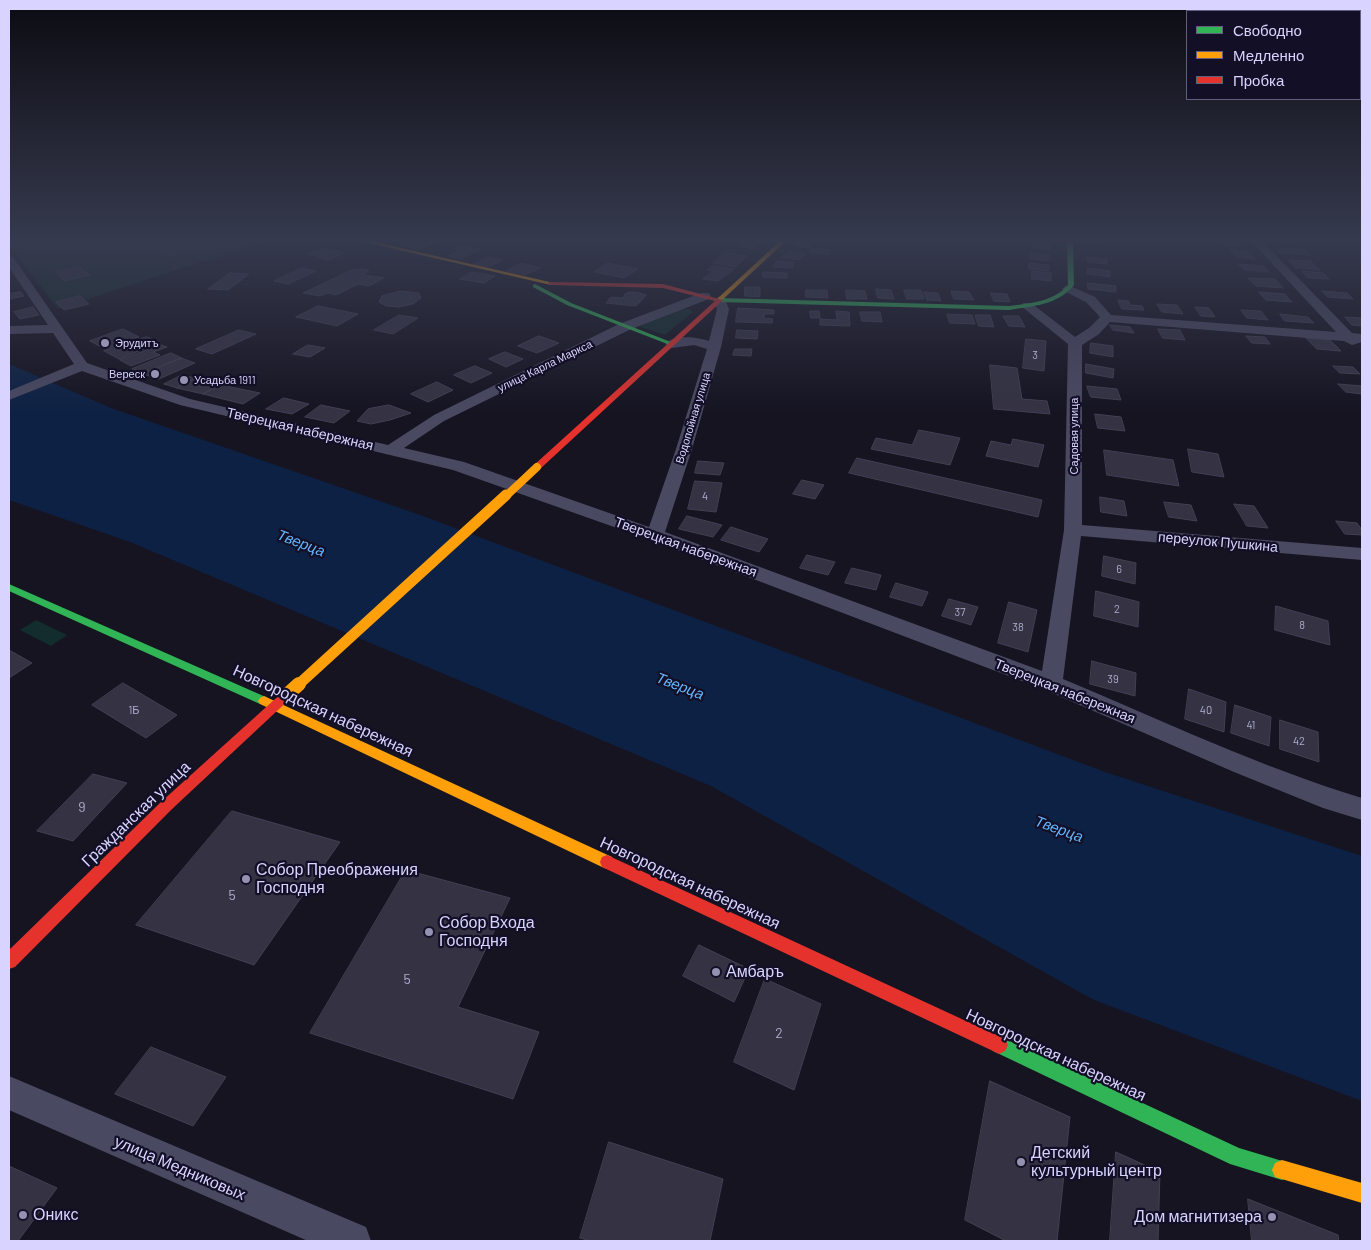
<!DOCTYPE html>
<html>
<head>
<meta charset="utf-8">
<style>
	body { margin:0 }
	#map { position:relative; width:1371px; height:1250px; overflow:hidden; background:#161421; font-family:Barlow,sans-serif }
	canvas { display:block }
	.frame { position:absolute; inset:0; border:10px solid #d9d4ff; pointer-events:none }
	.legend { position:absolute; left:1186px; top:10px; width:175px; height:90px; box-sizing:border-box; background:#130f26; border:1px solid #625e7d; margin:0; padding:6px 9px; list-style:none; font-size:15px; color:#d9d4ff }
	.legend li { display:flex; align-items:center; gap:10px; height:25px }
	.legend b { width:25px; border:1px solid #625e7d }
</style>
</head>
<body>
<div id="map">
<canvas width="1371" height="1250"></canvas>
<div class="frame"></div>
<ul class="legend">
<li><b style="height:6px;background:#30b455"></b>Свободно</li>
<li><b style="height:6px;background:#ff9f0a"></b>Медленно</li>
<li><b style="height:6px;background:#e5322d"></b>Пробка</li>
</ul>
</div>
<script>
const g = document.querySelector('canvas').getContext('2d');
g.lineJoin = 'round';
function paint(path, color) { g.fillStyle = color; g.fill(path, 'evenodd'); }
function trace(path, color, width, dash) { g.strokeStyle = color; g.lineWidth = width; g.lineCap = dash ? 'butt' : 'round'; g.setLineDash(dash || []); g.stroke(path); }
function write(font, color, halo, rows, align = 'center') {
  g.font = font + ' Barlow,sans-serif'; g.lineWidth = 4.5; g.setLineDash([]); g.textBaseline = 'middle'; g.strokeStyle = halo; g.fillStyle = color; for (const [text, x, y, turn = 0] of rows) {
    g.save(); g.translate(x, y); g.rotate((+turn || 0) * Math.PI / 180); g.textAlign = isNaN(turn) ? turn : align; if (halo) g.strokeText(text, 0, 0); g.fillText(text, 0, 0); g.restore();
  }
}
const green = new Path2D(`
	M9,240H113L118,242L124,240H267L58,309L9,245Z
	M682,309H690L693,312L665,335L638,326Z
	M36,620L67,635L51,646L20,630Z`);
const water = new Path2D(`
	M9,364L111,408L423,516L1105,772L1362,856V1101L1094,1000L711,786L130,542L9,500Z`);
const building = new Path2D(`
	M413,240H427L437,242L419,249L400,245Z
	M747,240H761L765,241L761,245L744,242Z
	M799,240H804L815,242L808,248L793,245Z
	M1085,240H1098L1102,241L1101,245L1084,243Z
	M1217,240H1240L1245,246L1221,245Z
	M1270,240H1287L1291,244L1273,243Z
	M163,241L192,250L171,256L142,247Z
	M740,243L758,245L755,249L737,246Z
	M1033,243L1052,245L1051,250L1033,248Z
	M462,245L482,249L460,259L447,256L461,250L454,248Z
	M325,248L345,253L328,260L309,254Z
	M1275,248L1305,249L1310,255L1280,253Z
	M810,249H829V254L810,253Z
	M1230,249L1249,251L1255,259L1236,257Z
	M789,251L806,254L799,260L782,257Z
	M724,252L748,256L742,261L718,257Z
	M1031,253L1050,255L1049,261L1030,259Z
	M490,257L503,260L488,267L474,264Z
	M1087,257L1107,259V264L1088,262Z
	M719,259L741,262L736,267L713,263Z
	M1288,260L1310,261L1320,270L1296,268Z
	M777,261L793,262V268L773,267Z
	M522,263L541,268L525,275L506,271Z
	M608,263L638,269L624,278L594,272Z
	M1029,263L1049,265V271L1029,269Z
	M1239,264L1264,266L1269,272L1244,270Z
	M713,266L734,269L728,274L707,270Z
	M79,267L90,275L65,281L55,272Z
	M302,268L316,271L288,284L274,281Z
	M1088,268L1110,271V277L1088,274Z
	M360,269L369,270L364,275L384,278L369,286L358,284L336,295L328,293L320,296L303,293L352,270Z
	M1032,271L1051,273V281L1032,279Z
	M1302,271L1323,273L1329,279L1308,278Z
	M472,272L495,276L484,283L460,279Z
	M712,272L726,275L718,281L703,279Z
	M763,272L787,273V278L763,277Z
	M230,273L249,274L228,290L208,289Z
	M1248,278L1275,279L1283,288L1256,286Z
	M1088,283L1116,286V292L1088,289Z
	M745,287H760V297L745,296Z
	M876,289L891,290L894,299L878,298Z
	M806,290H827L828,298L806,297Z
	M846,290L865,291L867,299H847Z
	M904,290H921L924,299H907Z
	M401,291L419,293L421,298L413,304L399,307L386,306L379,302L382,296Z
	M951,291L969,292L974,300L954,299Z
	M1322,291L1347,293L1353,299L1328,297Z
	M21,292L24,296L9,299V294Z
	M630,292H637L646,295L642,300L638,301H641L636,306L606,303L611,297L623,298L625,294Z
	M924,292L938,293L941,301L927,300Z
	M1259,292L1285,294L1292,302L1266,300Z
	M991,293L1007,294L1010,302L994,301Z
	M80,296L89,304L64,310L56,302Z
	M1118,300L1129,301L1130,305L1142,306L1144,310L1122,309Z
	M1157,304L1177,305L1183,314L1162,312Z
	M318,306L358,314L337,326L296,317Z
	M33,307L39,315L20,319L14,312Z
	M1195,307L1209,308L1215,317L1201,316Z
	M738,308L774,310V314H764V318L773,319L772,323L736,322Z
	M1241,310L1261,311L1268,320L1247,318Z
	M810,311H819L820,318H811Z
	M836,311L849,312L850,326L820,325V319L837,320Z
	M860,312H880L882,322L862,321Z
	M947,314L972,315L975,324L950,323Z
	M1280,314L1308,317L1314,323L1285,321Z
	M399,315L418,318L393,334L374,330Z
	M975,315H990L994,327L979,326Z
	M1003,316H1019L1025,327L1009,326Z
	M1345,317L1362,318V326L1352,325Z
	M1110,325L1130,327L1134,333L1113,330Z
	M123,329L139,337L105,349L90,341Z
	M1158,329L1180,330L1185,340L1163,338Z
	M239,330L256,334L212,354L196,349Z
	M737,330L758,331L757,339L736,338Z
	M539,336L559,343L537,353L518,346Z
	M1246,336L1265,337L1270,344L1252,343Z
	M147,337L155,340L138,346L144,349L119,359L104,351Z
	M1306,338L1330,340L1341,351L1317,349Z
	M1026,339L1046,341L1044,371L1023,368Z
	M1091,343L1113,346V357L1090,353Z
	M161,345L167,347L153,352L160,355L131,366L120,360Z
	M308,345L325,348L310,357L293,354Z
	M735,349H752L751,356L733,355Z
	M505,352L523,359L506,367L489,359Z
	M171,353L182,358L143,373L132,369Z
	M181,358L195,363L159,379L143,374Z
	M1086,364L1114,369L1113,378L1086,373Z
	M990,365L1017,368L1022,399L1047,401L1050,414L994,409Z
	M475,366L492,373L471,383L454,375Z
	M1333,366L1353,367L1360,374L1340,373Z
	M182,375L195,378L177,388L164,384Z
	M195,379L220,385L203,394L177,388Z
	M437,382L453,390L428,402L411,394Z
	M1338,384L1362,386V394L1346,392Z
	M221,385L260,393L243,404L203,394Z
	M1087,386L1117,389L1121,400L1091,397Z
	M284,398L309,404L292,414L266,409Z
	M321,405L350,411L334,423L305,417Z
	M389,405L411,413L390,420L371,424L357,421L368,409Z
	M1095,414L1121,417L1125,431L1098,428Z
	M919,430L960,438L950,465L871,449L876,438L912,445Z
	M1013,439L1044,445L1038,467L986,456L991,441L1011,445Z
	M1188,449L1218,454L1224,477L1192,472Z
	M1104,450L1173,460L1179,486L1107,475Z
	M857,458L1042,500L1038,517L849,473Z
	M698,461L724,463L720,475L695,473Z
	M802,480L824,485L815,499L793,494Z
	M695,481L722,483L716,512L688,509Z
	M1100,497L1124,501L1127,516L1101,512Z
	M1164,502L1191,505L1197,521L1169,517Z
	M1234,504L1254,506L1268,528L1247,526Z
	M687,516L722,525L713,537L679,529Z
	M1336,521L1357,523L1362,530V535L1345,534Z
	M731,527L768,539L759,552L721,540Z
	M807,555L835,562L828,575L800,568Z
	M1104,556L1136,563L1135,584L1102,576Z
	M852,568L881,575L876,590L845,583Z
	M896,583L928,592L922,606L890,597Z
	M1096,591L1139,602L1138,627L1094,616Z
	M949,599L978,607L971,625L942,616Z
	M1009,602L1037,610L1028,652L998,643Z
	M1276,606L1328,621L1330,645L1275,630Z
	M9,650L32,663L9,678Z
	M1092,661L1136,673L1135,696L1090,684Z
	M123,683L177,715L146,738L92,705Z
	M1189,689L1226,702L1224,732L1185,719Z
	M1235,705L1271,717L1269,746L1231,733Z
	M1280,720L1318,732L1319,762L1280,749Z
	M93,774L127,783L73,841L37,831Z
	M232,811L340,842L254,965L136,925Z
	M406,870L510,898L458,1007L539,1032L513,1099L310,1033Z
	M699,945L749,969L734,1002L683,976Z
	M765,979L821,1004L794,1090L734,1062Z
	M151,1047L226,1077L193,1126L115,1094Z
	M990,1081L1070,1117L1057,1241H1006L965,1220Z
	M609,1142L723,1179L710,1241H591L580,1238Z
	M1116,1152L1160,1172L1158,1241H1110Z
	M9,1166L57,1188L18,1241H9Z
	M1248,1199L1338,1235L1339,1241H1252Z`);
const street = new Path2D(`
	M1250,240H1261L1352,333L1362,334V342L1352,345L1344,341L1110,322L1099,334L1082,345V525L1362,548V560L1081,536L1063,679C1161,720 1260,767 1362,798V820L1323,808L1234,772L1043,689L648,539L453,470L180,405L82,371L9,400V391L74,364L53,333L9,334V326L48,325L9,267V256L13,257L87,363L190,399L388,445L434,415L619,324L701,293H709L711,296L709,299L629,330L444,421L404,448L464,462L649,527L676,449L707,349L694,345L672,348L665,344C674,334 697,337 709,341L717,309L714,300L720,296L724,297L729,309L721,347L692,449L665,532L1042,671L1064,530L1068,344L1021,306L1023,303H1031L1075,337L1089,328L1100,317L1086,302L1064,291L1062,289L1064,287L1068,285L1095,297L1111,315L1336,332Z
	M9,1076L366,1227L371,1241H308L9,1110Z`);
const fast = new Path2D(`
	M1067,240H1073L1074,285C1058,305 1033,306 1009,310L720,302L717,300L720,298L1009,306C1031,303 1053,302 1068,285Z
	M535,284L571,303L676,344L670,345L567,305L533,287V285Z
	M9,584L268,698L270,701L268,704H260L9,591Z
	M999,1036L1239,1148L1289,1163L1292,1170L1289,1177L1282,1180L1230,1164L993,1051L990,1045L993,1039Z`);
const slow = new Path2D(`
	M356,240H366L554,283L551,285Z
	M781,240H787L721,301H717V299Z
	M264,696L612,857L614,862L612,867L607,869L602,867L260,704L258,701L260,698Z
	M1282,1160L1362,1183V1203L1275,1177L1272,1170L1275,1163Z`);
const jam = new Path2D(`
	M549,282L663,284L723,300L540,469H534V465L715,301L663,288L551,285L548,283Z
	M289,688L293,690L295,693L293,696L171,810L15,967L9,969V950L161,802L285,690Z
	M607,855L1005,1039L1008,1045L1005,1051L999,1054L993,1051L602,867L600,862L602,857Z`);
const slowBridgeFar2 = new Path2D(`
	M505,497L537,467`);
const slowBridgeFar1 = new Path2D(`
	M298,685L506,495`);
const slowBridge = new Path2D(`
	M289,693L299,684`);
const markers = [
	[105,343,5,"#9591b1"],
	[155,374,5,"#9591b1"],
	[184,380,5,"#9591b1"],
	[246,879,5,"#9591b1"],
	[429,932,5,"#9591b1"],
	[716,972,5,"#9591b1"],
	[1021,1162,5,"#9591b1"],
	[23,1215,5,"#9591b1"],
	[1272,1217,5,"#9591b1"]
];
const farPoinames = [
	["Эрудитъ",115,343],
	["Вереск",145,374,"right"],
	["Усадьба 1911",194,380]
];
const numberNames = [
	["3",1035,355],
	["4",705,496],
	["6",1119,569],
	["2",1117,609],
	["37",960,612],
	["8",1302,625],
	["38",1018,627],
	["39",1113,679],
	["1Б",134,710],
	["40",1206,710],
	["41",1251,725],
	["42",1299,741]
];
const farStreetnames = [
	["улица Карла Маркса",545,366,-26],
	["Водопойная улица",693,418,-73],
	["Садовая улица",1074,436,-90]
];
const streetNames = [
	["Тверецкая набережная",300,429,13],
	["переулок Пушкина",1218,542,5],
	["Тверецкая набережная",686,547,20],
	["Тверецкая набережная",1065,691,22]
];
const nearNumbernames = [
	["9",82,807],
	["5",232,895],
	["5",407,979],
	["2",779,1033]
];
const waterNames = [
	["Тверца",301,543,21],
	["Тверца",680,686,21],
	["Тверца",1059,829,20]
];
const nearStreetnames = [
	["Новгородская набережная",323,711,25],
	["Гражданская улица",136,814,-44],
	["Новгородская набережная",690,883,25],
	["Новгородская набережная",1056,1055,25],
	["улица Медниковых",180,1168,23]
];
const nearPoinames = [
	["Собор Преображения",256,870],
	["Господня",256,888],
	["Собор Входа",439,923],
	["Господня",439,941],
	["Амбаръ",726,972],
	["Детский",1031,1153],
	["культурный центр",1031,1171],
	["Оникс",33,1215],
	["Дом магнитизера",1262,1217,"right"]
];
paint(green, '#132c2d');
paint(water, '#0d2144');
paint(building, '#343243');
trace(building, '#433f54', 1);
paint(street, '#4a4962');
paint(fast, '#30b455');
paint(slow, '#ff9f0a');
paint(jam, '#e5322d');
trace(slowBridgeFar2, '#ff9f0a', 8);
trace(slowBridgeFar1, '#ff9f0a', 11);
trace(slowBridge, '#ff9f0a', 14);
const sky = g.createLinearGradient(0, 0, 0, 415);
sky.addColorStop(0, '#0c0b12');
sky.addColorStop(0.58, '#363a4e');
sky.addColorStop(1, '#363a4e00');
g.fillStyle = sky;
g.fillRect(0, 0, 1371, 415);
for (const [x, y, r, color] of markers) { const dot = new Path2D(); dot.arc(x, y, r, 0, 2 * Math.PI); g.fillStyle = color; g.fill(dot); trace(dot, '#130f26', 2); }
write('11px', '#d9d4ff', '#130f26', farPoinames, 'left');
write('11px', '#b0acd0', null, numberNames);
write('11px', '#d9d4ff', '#130f26', farStreetnames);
write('14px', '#d9d4ff', '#130f26', streetNames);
write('14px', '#b0acd0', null, nearNumbernames);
write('italic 15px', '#62b6ff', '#130f26', waterNames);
write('16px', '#d9d4ff', '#130f26', nearStreetnames);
write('16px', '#d9d4ff', '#130f26', nearPoinames, 'left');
</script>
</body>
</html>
